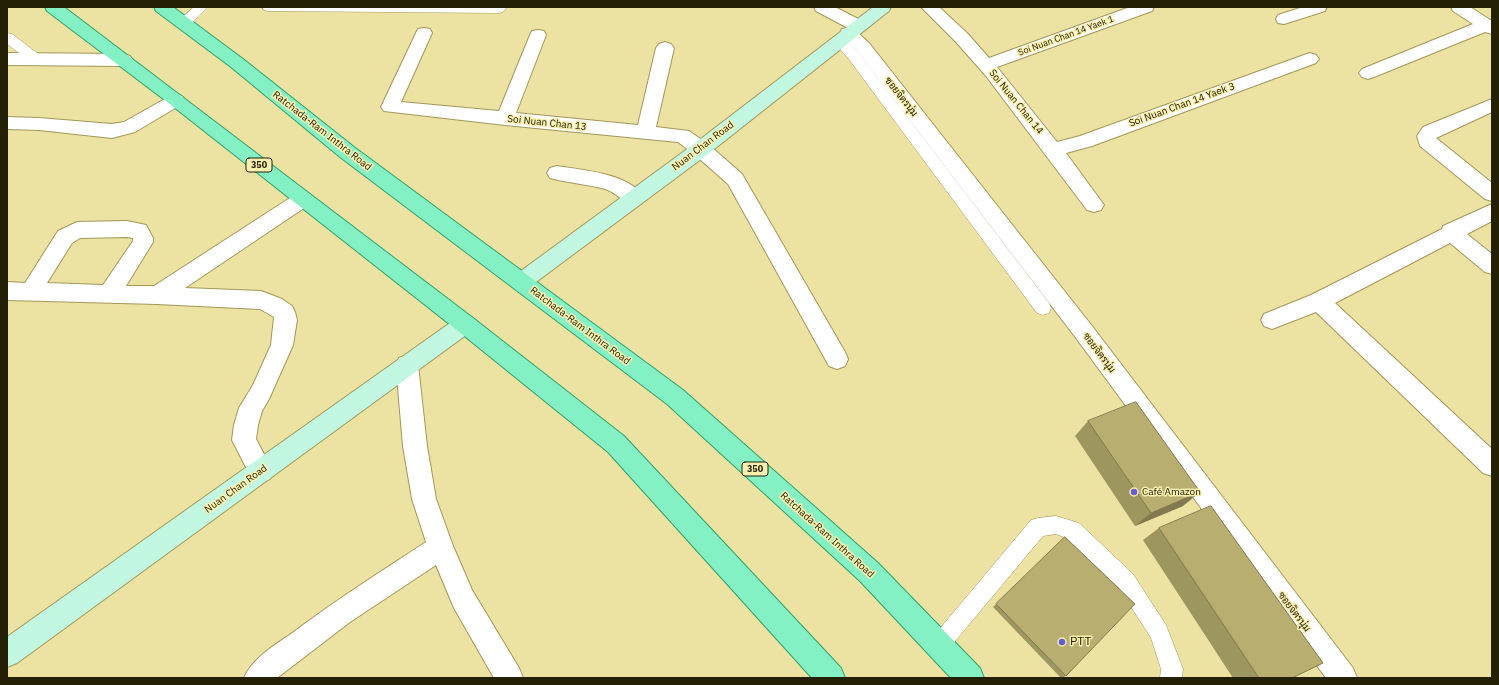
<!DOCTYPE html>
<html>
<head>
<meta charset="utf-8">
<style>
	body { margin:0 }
	#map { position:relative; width:1499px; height:685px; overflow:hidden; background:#ece2a2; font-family:"IBM Plex Sans",sans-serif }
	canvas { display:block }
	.frame { position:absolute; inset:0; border:8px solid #242006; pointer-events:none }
</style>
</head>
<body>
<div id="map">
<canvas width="1499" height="685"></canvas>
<div class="frame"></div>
</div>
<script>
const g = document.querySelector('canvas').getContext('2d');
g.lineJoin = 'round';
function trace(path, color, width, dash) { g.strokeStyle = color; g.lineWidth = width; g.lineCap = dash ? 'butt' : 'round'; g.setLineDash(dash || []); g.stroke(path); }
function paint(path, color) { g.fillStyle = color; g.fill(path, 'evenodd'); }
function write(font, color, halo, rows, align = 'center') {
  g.font = font + ' "IBM Plex Sans",Sarabun,sans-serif'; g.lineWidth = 3; g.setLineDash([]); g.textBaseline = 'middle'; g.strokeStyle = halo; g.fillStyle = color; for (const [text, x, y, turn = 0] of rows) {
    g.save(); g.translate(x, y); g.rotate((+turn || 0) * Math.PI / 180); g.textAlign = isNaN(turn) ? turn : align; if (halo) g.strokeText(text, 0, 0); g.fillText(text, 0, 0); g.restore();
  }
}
const lane = new Path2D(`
	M194,7H208L188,27L183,28L178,27L177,24L178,21Z
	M262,7H507L503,12L499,13L268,11L264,10Z
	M7,33L12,34L41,56L43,59L41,62L36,63L31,62L7,44Z
	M839,36L844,37L858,52L1049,303L1051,308L1049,313L1043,315L1037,313L848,58L832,40L834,37Z
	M1056,516L1079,523L1133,574L1166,625L1183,669L1182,678H1160L1161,669L1151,638L1119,588L1066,538L1056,534L1043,536L946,652L939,655L932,652L929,645L932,638L1031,520L1038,518Z`);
const street = new Path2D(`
	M814,7H835L864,22L866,26L864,30L856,31L869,43L1092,326L1353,668L1357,678H1326L1076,338L857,51L840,33L842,29L848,28L816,11Z
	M921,7H939L968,34L989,58L1130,7H1154L1152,11L997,67L1057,142L1080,136L1304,55L1310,53L1316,55L1319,59L1316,63L1092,146L1066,153L1104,205L1101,210L1094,212L1087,210L986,76L956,42Z
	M1303,7H1327L1325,11L1284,24L1278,23L1276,19L1278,15Z
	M1451,7H1470L1492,21V34L1485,32L1374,77L1368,79L1362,77L1359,73L1362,69L1473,24L1453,11Z
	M424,28L430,29L432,33L401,102L499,111L530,35L532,31L538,30L544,31L546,35L516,113L638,125L656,48L659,44L665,42L671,44L674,48L656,127L689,131L708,144L742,174L845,352L848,359L845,366L837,369L829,366L728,184L694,154L678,142L505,125L384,111L381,107L416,33L418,29Z
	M7,53L124,54L130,56L133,60L130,64L124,66L7,65Z
	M176,94L182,96L185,100L182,104L135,132L112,138L39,130L7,129V117L39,118L112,124L124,122L170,96Z
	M1492,99V112L1436,138L1492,183V201L1485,199L1420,146L1417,136L1423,127Z
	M557,166C582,170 630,173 644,198L641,203C625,208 619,193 605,189C587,184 568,183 550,178L547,173L550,168Z
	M303,192L310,194L313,199L310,204L185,288L261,291L282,299L292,306L295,312L297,320L293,345L269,399L262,411L258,425L256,439L273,471L270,479L261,482L252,479L232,440L234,425L239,408L253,385L271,345L274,317L260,309L157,304L7,300V282L25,283L58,231L77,222L127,221L146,225L153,238V242L126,286H154L296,194ZM127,237L133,238V241L103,285L47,283L72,243L80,238Z
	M1492,204V221L1467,234L1492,254V274L1485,272L1450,243L1335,303L1492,449V476L1483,473L1316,312L1272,329L1264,326L1261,320L1264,314L1311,295L1442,229L1443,226Z
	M407,355L415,358L418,365L427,446L436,499L453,546L472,590L519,668L523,678H494L454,608L436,565L350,622L277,678H244C253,657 277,644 295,631C337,599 382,571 426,542L412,499L403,446L396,365L399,358Z`);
const secondary = new Path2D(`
	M873,7H891L889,11L708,154L528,288L521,290L514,288L511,282L514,276L694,144Z
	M465,315L473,318L476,324L473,330L17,663L7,667V637L457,318Z`);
const primary = new Path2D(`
	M45,7H64L473,318L624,436L841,668L845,678H812L608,452L457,330L170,104L47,11Z
	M154,7H173L243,59L354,147L683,390L878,563L980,668L984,678H951L860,581L667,404L340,157L231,67L156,11Z`);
const wall = new Path2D(`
	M1088,421L1183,506L1135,526L1075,436Z
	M1159,528L1292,678H1233L1143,540Z
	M1065,537L1066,676L1061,678L993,607Z`);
const shadedWall = new Path2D(`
	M1200,492L1183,506L1135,526L1151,513Z`);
const building = new Path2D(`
	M1136,402L1200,492L1151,513L1088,421Z
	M1211,506L1323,663L1292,678H1259L1159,528Z
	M1065,537L1135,604L1066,676L996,604Z`);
const markers = [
	[1134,492,4,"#625dd6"],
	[1062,642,4,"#625dd6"]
];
const farStreetnames = [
	["Soi Nuan Chan 14 Yaek 1",1066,36,-20]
];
const shields = [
	[259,165,26],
	[755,469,26]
];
const shieldNames = [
	["350",259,165],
	["350",755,469]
];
const streetNames = [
	["ซอยจิตรนุ่ม",901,97,52],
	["Soi Nuan Chan 14",1016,102,51],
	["Soi Nuan Chan 14 Yaek 3",1182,105,-20],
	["Soi Nuan Chan 13",547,123,6],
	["Ratchada-Ram Inthra Road",322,131,38],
	["Nuan Chan Road",703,146,-37],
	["Ratchada-Ram Inthra Road",580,326,37],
	["ซอยจิตรนุ่ม",1099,353,53],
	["Nuan Chan Road",236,489,-36],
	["Ratchada-Ram Inthra Road",827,535,42],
	["ซอยจิตรนุ่ม",1294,612,53]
];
const poiNames = [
	["Café Amazon",1142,492]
];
const nearPoinames = [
	["PTT",1070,642]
];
trace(lane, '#a1985a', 1);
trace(street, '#a1985a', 2);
trace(secondary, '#a1985a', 2);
trace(primary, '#2da269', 2);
paint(lane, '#fff');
paint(street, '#fff');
paint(secondary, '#c2f8e2');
paint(primary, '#84f1c5');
paint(wall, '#9d965f');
paint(shadedWall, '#807a4e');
paint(building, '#b7ae6f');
trace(building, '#807a4e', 1);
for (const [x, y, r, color] of markers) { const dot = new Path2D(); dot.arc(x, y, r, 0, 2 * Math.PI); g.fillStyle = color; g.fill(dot); trace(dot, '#f9f0af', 1.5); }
write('9px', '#242006', '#f9f0af', farStreetnames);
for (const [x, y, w] of shields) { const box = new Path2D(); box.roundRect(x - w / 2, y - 7, w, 14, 3); g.fillStyle = '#f9f0af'; g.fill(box); trace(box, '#242006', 1); }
write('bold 9px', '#242006', null, shieldNames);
write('10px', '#242006', '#f9f0af', streetNames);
write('10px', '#242006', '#f9f0af', poiNames, 'left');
write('12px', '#242006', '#f9f0af', nearPoinames, 'left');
</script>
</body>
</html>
